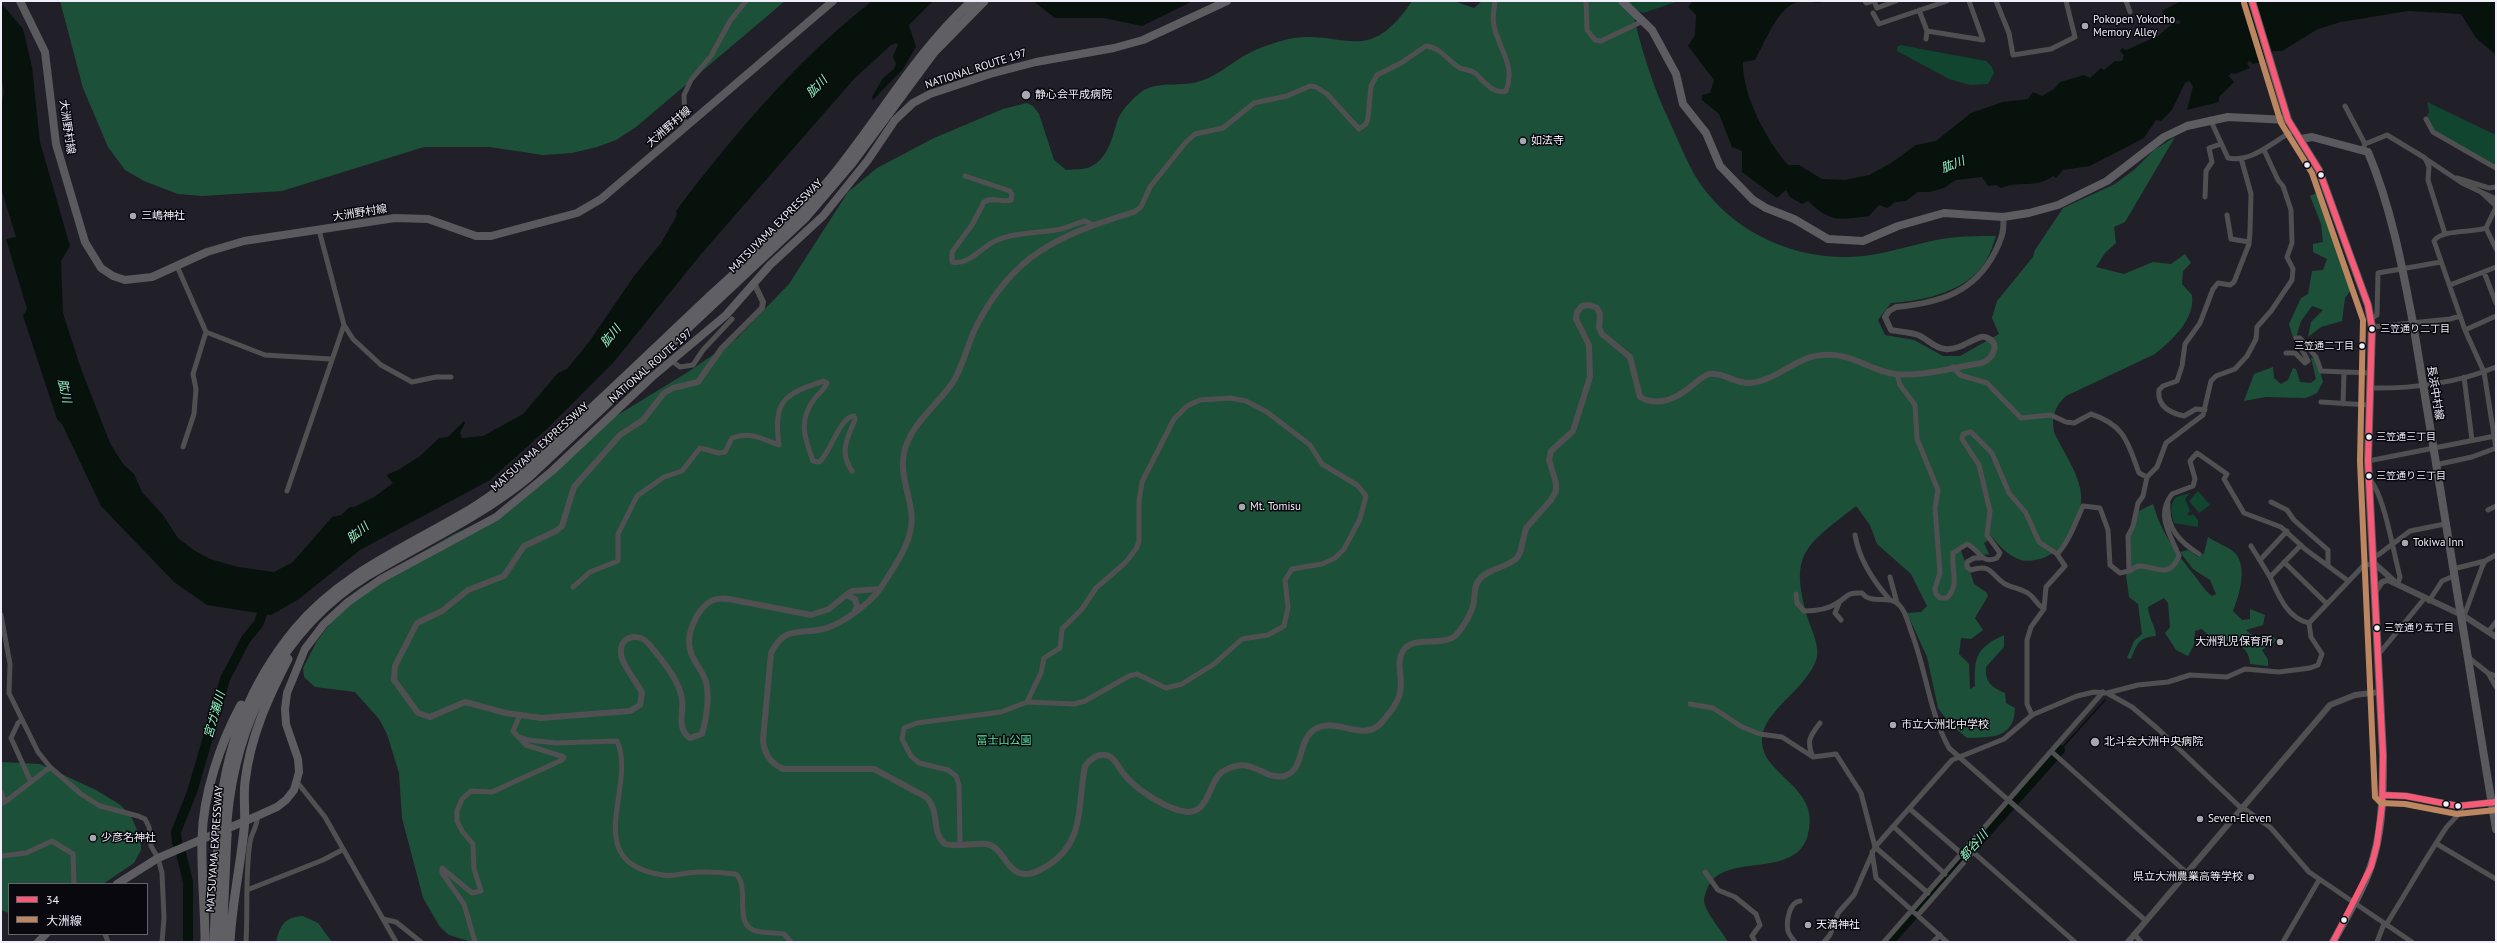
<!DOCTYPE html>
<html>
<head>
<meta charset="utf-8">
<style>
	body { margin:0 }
	#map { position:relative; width:2497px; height:943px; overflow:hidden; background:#212028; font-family:"PT Sans","Noto Sans JP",sans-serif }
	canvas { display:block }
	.frame { position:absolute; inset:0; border:2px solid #f0eff9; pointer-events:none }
	.legend { position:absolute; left:8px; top:883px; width:140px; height:52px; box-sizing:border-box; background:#09080e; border:1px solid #65646c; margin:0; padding:5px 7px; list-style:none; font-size:12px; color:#f0eff9 }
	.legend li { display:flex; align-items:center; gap:8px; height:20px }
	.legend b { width:20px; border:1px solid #65646c }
</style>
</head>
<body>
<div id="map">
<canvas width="2497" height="943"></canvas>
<div class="frame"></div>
<ul class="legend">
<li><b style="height:5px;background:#f75a77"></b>34</li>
<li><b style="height:5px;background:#bb8660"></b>大洲線</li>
</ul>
</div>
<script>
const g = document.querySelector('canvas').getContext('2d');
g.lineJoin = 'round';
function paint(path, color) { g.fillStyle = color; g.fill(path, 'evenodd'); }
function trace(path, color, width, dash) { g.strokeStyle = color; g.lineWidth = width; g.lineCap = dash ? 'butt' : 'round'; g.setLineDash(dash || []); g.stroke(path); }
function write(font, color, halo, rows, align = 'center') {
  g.font = font + ' "PT Sans","Noto Sans JP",sans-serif'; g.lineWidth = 3; g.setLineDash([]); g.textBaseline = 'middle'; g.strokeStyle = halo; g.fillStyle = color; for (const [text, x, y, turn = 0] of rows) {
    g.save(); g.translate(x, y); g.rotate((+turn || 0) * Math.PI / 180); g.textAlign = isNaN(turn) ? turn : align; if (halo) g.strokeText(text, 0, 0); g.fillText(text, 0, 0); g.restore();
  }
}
const green = new Path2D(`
	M1627,1H1679L1643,13L1632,8Z
	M1900,45L1986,61L1992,67L1994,73L1988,84L1970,85L1949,79L1897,51V47Z
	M2427,102L2496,135V168L2433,133L2426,119L2429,112Z
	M2198,491L2210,505L2199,513L2189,501Z
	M2190,493L2185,499L2190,511L2187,514L2190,516L2193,514L2198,520V527L2174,523C2171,513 2169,506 2176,497Z`);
const forest = new Path2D(`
	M60,1H785L636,127L616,140L597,147L572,153L543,155L490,147H424L282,191L202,196L178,194L144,181L125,170L108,147L83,88Z
	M1412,1H1454L1474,8L1482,1H1631C1639,45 1653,87 1672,127C1679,143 1686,159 1694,174C1725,227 1786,258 1847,257C1877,257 1907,246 1936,240C1956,236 1976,236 1996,236C1993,244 1991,252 1987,259C1970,291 1924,301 1891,303L1878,320L1885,335L1914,340L1943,356H1960L1999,334L1992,318L1997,301L2033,257L2035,250L2063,208L2115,184L2135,169L2154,150L2175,137L2125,222L2114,227L2116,243L2105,253L2096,267L2124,274L2153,262L2171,264L2185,254L2191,263L2183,271L2182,284L2192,295C2195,320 2173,339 2155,354L2066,396C2055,406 2051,417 2054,432C2062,450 2076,469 2080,488C2086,516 2068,551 2040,559C2034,560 2028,562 2021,560C2007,556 1996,542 1987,531L1990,539L1984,543L1989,554L1984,555L1968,544L1960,547C1963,560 1971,571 1974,584L1986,592L1988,596L1975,618L1983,630L1971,639L1961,638L1959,654L1969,664L1970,689L1975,686C1974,657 1976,648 2004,635V647L1986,667C1985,682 1991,687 2005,693L2006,703L2015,708C2014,739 1992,737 1967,738L1949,723L1938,708L1927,657L1907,613L1921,612L1927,606L1911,574L1877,544L1870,525L1856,506C1804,547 1788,553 1809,622C1813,633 1819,646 1817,657C1809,688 1763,710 1762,739C1760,777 1824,785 1807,838C1792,880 1722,851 1707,889C1706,892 1704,897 1704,900C1704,911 1722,931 1728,942H472L449,935L440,927L423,898L402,818L399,773L387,734L379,719L355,692L315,687L304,677L303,668L317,641L346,602L360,588L454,534L497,514L603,424L688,372L736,339L789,284L848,192L877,168L934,138L1003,109L1027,103L1033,106L1039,114L1054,160L1066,170C1074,169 1084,170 1090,167C1108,159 1112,138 1117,122C1120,111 1135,96 1144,90C1162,81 1179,87 1197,82C1213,78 1225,68 1239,59C1251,51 1267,45 1281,41C1340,24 1365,72 1412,1Z
	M2321,191L2354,286L2345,298L2342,321L2321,327L2308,337L2311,322L2323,310L2312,306L2301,321L2296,338H2293L2289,324L2301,298L2308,294L2312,271L2323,270L2327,259L2313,252V244L2323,242L2321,224L2310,196Z
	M2316,357L2323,382L2317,393L2306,398L2266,397L2244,401L2254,374L2273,367L2274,378L2281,384L2288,380L2293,368L2296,369L2300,382L2311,383L2316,379L2311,358Z
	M2153,504C2162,534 2175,551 2194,575C2200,582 2204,590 2212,596L2216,594L2210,580L2193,569L2180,552L2188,550L2198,557L2204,553L2208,537C2216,543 2228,546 2235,553C2248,567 2239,596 2233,611L2242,620L2250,619V609L2265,615L2263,625L2246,630L2258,640L2273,637L2277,640L2262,650L2268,660V666L2250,664C2249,641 2228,643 2212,637C2209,636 2205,632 2202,629L2195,631L2194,645L2188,656L2176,650L2165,633L2170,627L2168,603L2164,598L2148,607C2149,619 2155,625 2156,636C2139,637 2137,644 2131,659L2127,658L2134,641L2142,634L2138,604L2129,597L2126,575L2131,572L2129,537L2137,512Z
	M1,762L40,764L96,790L119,804L130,814L141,839V850L134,863L103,884H9V913L1,910Z
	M303,916L318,923L332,942H276C280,925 285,917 303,916Z`);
const water = new Path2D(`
	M872,1H933L909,25L916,47L903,69L873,100L872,97L883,78L894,69L896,64L893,56L898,45L896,43L891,45L854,79L702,253L613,363L547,429L490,480L360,550L299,599L271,615L207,605L174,582L101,506L62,424L57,419L23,316L27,309L6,239L16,237L1,188V106L4,92L1,76V3L23,29L32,67L40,142L70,246L61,261L63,313L80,366L110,443L123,464L134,474L142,492L163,515L178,538L195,551L210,559L238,567L274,572L293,562L332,517L341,515L350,507H354L374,497L393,483L386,475L398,470L420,456L439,438L448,437L464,421L465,423L460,433L462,438L483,436L523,414L558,373L567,369L589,342L634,276L661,243L677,215L676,211C734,134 796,61 872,1Z
	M1033,1H1193L1142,26L1104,18H1055Z
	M1693,1H1822L1820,3C1814,3 1805,0 1798,2C1779,5 1764,44 1755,60L1743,62C1742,95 1767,141 1788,165H1799L1822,179L1845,180L1869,175L1891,163L1916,145L1936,141L1971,113L2003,102L2028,99L2033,92L2042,96L2054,89L2060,82L2084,75L2090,78L2101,68L2104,70L2115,61H2122L2124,55L2120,51L2122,48L2126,50L2158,36L2173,23L2179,24L2181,21L2169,18L2162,11L2181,1H2496V55L2476,38L2461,14L2408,11L2341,22L2318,29L2282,51H2273L2262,62L2253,64L2249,61L2247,64L2250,68L2235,74L2231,73L2229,76L2234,82L2219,97V102L2187,110L2193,86L2189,81L2185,83L2172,110L2161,121L2156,120L2144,138L2090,166L2063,170L2056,178L2053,176C2035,189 2021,180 2001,188L1996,185L1988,186L1982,177L1956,180L1944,188L1930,192H1918L1906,201L1895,202L1887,208L1879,205L1869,216C1839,220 1831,223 1808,201L1802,204L1790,197L1786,190L1777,198L1742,172V151L1732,147L1719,114L1702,100V95L1710,93L1714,80L1688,46L1695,35L1696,15L1688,7Z`);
const stream = new Path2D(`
	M2060,750L2105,700`);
const river = new Path2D(`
	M177,843L176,832L192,792L225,679L246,639L259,623L266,601
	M181,853L188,882V942
	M1889,942L2060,750`);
const minor = new Path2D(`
	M1586,1L1587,30L1595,40L1601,41L1643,21
	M1865,1L1866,3L1873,1
	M1874,1L1877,8L1896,1
	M1996,1L2009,33L2013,55L2051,49L2075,37L2066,1
	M2126,1L2130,12
	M1919,10L1927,31L1926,39
	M1873,13L1879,24L1947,1
	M1927,31L1983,40L1969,1
	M2345,106L2365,144
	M2210,119L2228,158C2253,163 2274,140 2295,130
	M2426,119L2433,132L2496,168
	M685,127L684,95L691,80L711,56L730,21L746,1
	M2363,149L2365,144L2387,135L2425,158L2429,167L2428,180L2445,234
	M2426,159L2462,183L2496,199
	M965,176L1010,191L1012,195L1011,200C1001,203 994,196 984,202L972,225L952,252V262C968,266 982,247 995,241C1015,232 1040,233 1061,229C1070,227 1076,223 1085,221L1093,225
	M2457,178L2489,188L2496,187
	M2482,193L2496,206
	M2205,197L2206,171L2212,162L2209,148L2221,144
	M2496,207L2486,228L2496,249
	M1134,212L1141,207L1150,187L1186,142L1195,134L1223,128L1254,103L1287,96L1310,86L1316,87L1327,94L1359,129L1366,124L1368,118L1371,86L1377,75L1401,63L1426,46C1440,47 1448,61 1460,68C1465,70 1471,70 1475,73C1484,81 1493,95 1506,91C1516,66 1499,49 1494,26C1492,18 1494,9 1495,1
	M2227,215L2231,239L2249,242
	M2486,228C2474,233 2441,229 2434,241L2465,330L2484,372L2496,448
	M319,230L344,325L353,339L381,365L412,382L436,377H451
	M177,266L206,332L193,374L196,389L194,414L183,447
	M2484,272L2496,303
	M2450,285L2496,267
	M2371,319L2377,315L2378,273L2441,262
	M2372,327L2450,319L2460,316
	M2465,330L2496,316
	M206,332L265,355L331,359
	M2286,353H2295L2305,363L2308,361L2296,338H2300L2316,357L2321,371L2370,373
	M672,361L680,367L693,365L703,350L732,319
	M1953,367L1960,375L1987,383L2021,418L2051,415L2066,422L2074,423L2091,414C2125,425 2128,443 2139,473L2147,477L2157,467L2166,443L2203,415L2211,381L2216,376L2235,369L2247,356L2256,339L2257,327L2271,311L2292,280L2293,269L2287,257L2292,243L2291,210L2283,186L2278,180L2264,150
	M1897,374L1900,385L1915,405L1917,439L1938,490L1935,508L1940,573L1935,588L1936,594L1940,598H1947C1960,585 1951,569 1953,553L1967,544C1980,550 1981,565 1997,558L2000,553L1987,535L1990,511L1979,465L1962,439L1963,434L1971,432L1992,453L2009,493L2026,513L2039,542L2057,554L2065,566L2046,587L2044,609L2031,627L2027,640V704L2032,715
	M2464,377L2472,440
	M2369,388C2411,389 2458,383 2496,367
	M2321,402L2369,405
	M2343,404L2344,373
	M2205,410L2196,409L2184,416C2170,413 2157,406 2159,390L2163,386L2177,381L2182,366L2185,344L2200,323L2213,289L2218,283L2230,285L2234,282L2249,244L2250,232L2251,194L2241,158
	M2368,461L2495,436
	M2435,465L2472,457L2496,448
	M2370,480C2384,494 2394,555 2400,577L2398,584
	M287,491L344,325
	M2271,502L2287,510L2294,520L2328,550V565
	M2168,504C2166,528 2180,542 2199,554
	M2488,510L2496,506
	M1855,535C1859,559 1874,582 1890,600
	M2301,545L2270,577C2279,596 2287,618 2309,623
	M2251,546L2270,577
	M2057,554C2068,544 2076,521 2083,506L2100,508L2108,530L2110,565L2120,573L2129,571L2128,536L2133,526L2138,503L2143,496L2147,477
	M2374,556L2378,555L2410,531L2445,524
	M1981,558H1974L1967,562V567L1971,570C1993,563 1990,575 2005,584C2013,588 2022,589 2029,594C2035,598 2036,604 2044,609
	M2261,559L2287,531
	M2284,562L2326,603
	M2453,569L2485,561
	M2129,571L2138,566C2157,566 2169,580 2179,556C2171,535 2155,516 2172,494L2193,486L2195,479L2190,461L2197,453L2227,474L2224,479L2244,513L2281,527L2305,549L2347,580
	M1890,577L1897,603
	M573,587L590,572L618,561V534L637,496L664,477L682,471L700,448L719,453L725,452L732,438C751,431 762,439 779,445C773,400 784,394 824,381L827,383C825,389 819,393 815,398C798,420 804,437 813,461L819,462C830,455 839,417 854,416L855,420C847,438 839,453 852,471
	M1796,594L1797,603L1804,611C1815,611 1827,610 1837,603C1848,597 1846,592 1862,593C1872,606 1890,593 1900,606C1906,612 1908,623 1911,631C1926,669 1929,712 1949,748L2146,921
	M2429,601L2442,581L2454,576
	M1839,603L1835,613L1841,620
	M1,615L10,664L9,693L38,752L50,767L81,794L100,806L138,816L145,819L149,827L151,846L158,858L162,873L164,918L162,942
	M2464,616L2482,567L2485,561L2496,555
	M2488,632L2496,622
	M2378,655L2424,599
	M2468,657L2488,673L2496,687
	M2488,673L2496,676
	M2107,693L2138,685L2168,682L2190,675L2227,677L2245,669L2279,672L2310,668L2318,665L2322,654L2311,637L2309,623L2363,566L2374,563
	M1690,704L1713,708L1742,727L1760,734L1782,737L1813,757L1836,754L1861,793L1875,847L1928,893
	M22,720L18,723L11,738L31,782L50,767
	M517,736L528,740L556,743L617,741C638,786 577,863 663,875C671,877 679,874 687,873C703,871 720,872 736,874C750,887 734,922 753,930C762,934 775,932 784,934L791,942
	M2052,752L2187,873
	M1813,757C1806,741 1810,736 1820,723
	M297,782L325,817L396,942
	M1,792L5,802L1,804
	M5,802L31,782
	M2242,807L2271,828L2309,872L2412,942
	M1910,809L1962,854
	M1894,827L1945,874
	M960,844L959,785L956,776L948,770L919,763L911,756L902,739L904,728L917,723L1001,712L1027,702L1074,704L1085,701L1129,676L1137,674L1166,688L1182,684L1214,664L1242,639L1268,635L1284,626L1288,607L1285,580L1292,569L1322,564L1335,558L1344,549L1360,519L1366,496L1357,485L1322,464L1310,445L1267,412L1246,401L1230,398L1200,400L1187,406L1174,419L1142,482L1139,501V541L1136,549L1125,563L1096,588L1082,609L1062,629L1060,648L1044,658L1041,673L1027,702
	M2437,844L2496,879
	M1872,852L1876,878L1947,942
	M1,856L26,853L52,841L73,854L74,884
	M1705,872L1718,890L1735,897L1756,914L1760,925L1752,936L1755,942
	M247,890L323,860L342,850
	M1918,915L1973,852L2075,942
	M383,919L396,922L421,942
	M2386,925C2406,893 2425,859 2446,828C2451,821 2461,815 2462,806
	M105,934L108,942
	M2134,934L2141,942
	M246,942C248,909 245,875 250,842C251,833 259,824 257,816
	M475,942L464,904L442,873V868L472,893L481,891L474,869L473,844L462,831L457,821V811L462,799L471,791L492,792L562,760L564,757L526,745L513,731L520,715
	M1795,942C1793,939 1789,935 1788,931C1786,922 1789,902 1800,901
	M1824,942L1830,935L1838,913L1854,895L1875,847L1952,760L2004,739L2032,715L2077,696L2094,692L2107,693L2132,707L2158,729L2241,808
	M1884,942L2103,692
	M1933,942L1940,935
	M2283,942L2319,880
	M2377,942L2384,924`);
const tertiary = new Path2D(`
	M754,283L763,302L762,308L722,348L698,382L673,388L664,393L643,420L620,435L574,487L562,526L556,531L524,546L504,576L468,590L442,611L417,623L395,666L394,680L418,713L430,717L465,702L506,713L541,718L630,711L640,705L642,693C637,681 619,663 621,649C623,634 641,634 649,644C661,659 679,679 682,699C684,713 676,729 690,738L702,734C706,719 710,697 706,682C703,670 692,661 690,649C686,634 697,609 711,601C717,598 723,598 729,599L811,615L829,609L846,595L855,599L857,606L855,611
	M2374,563L2394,581
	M880,589C895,565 916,539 911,510C908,490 900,473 904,453C910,424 937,406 953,382C963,366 967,346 975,329C1012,254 1059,235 1134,212
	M2375,592L2382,582L2388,580L2464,616L2496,637
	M846,595L852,591L880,589C869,604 841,625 823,629C799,635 785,625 771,653L763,740C764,754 770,763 783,769H874L926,797C941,812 930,831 945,844C958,848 974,842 987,844C1004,848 1006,872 1024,874C1032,875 1040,870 1047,866C1086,842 1077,805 1085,766C1090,760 1097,753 1105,755C1115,756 1118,768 1124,774C1134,788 1161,805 1178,810C1210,821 1207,782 1222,772C1252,753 1263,781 1284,776C1305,771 1297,740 1315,729C1336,717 1359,740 1378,726C1382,723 1386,717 1390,712C1412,684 1392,669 1403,651C1412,635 1441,647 1455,636C1463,628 1473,611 1474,601C1475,593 1474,586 1479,580C1487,569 1505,568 1516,559L1520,553L1526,528L1551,500L1556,491V483L1549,460L1551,451L1573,431L1590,377L1589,345L1576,319L1577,312L1582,306L1589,305L1597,308L1600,314L1599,328L1602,334L1630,357L1640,397C1659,408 1679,397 1694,384C1699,380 1703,376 1709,374C1724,372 1735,384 1750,383C1777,381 1796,356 1823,355C1855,353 1867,370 1895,374C1923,377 1954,367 1982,363C1993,359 2002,342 1985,337C1976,335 1961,351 1945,349C1934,348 1928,339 1918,335C1910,332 1900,332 1891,330L1885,317L1889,311L1896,307C1939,303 1974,293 1995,252C2001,240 2005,230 2003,217
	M2128,942L2330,705L2355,695L2380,692`);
const secondary = new Path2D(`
	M2383,795L2406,796L2458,806L2496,802`);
const primary = new Path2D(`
	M20,1L45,52L56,144L85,242L101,268L113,276L125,280L152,277L207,252L244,241L395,218L428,219L476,236H491L577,213L601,199L833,1
	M2301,139L2312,137L2368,152C2391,207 2402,265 2413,323L2496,829`);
const trunk = new Path2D(`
	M1622,1L1652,30L1676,74L1683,104L1706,133L1720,166L1753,200L1766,208L1794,219L1828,239L1863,241L1898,226L1944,213L2003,217L2029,213L2058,205L2107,181L2164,137L2187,126L2228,117L2288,120
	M2252,1L2288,120L2319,170L2368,305L2372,327L2368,461L2383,755C2383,788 2383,823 2374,856C2366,886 2348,914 2333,942
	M117,884L158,858L257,816L277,807L286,800L294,790L299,772L298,759L286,724L285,709L287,693L305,649L324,624L348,602L381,579L496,517L552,471L652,377L726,315L770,265L823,216L868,160L895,120L913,103L930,94L990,74L1036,62L1114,48L1143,40L1227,1
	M38,942L46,934`);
const motorway = new Path2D(`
	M227,821C235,724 281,629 367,576C422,543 479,518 529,477L805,218L852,163L934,52L984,1
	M219,824C224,752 248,686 295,629C339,576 400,550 459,516C489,499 516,478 542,454C598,403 654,349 709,297C748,261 790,226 825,185C876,125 913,55 972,1
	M205,942C205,908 201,873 202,839C203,794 220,744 241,705
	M214,942L218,837
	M222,942L227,835
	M230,942C232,904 240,868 244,830C246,814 243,798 245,782C250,737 268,698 288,659`);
const motorwayBridge = new Path2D(`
	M227,835V821
	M218,837L219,824`);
const bus1 = new Path2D(`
	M2252,1L2288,120L2319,170L2368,305L2372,327L2368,461L2383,755L2382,806L2377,844L2371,867L2333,942
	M2383,795L2406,796L2458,806L2496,802`);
const bus2 = new Path2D(`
	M2244,3L2281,123L2312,173L2363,320L2360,461L2375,797L2381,803L2405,804L2457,814L2496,810`);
const markers = [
	[2085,26,4,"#a8a7b0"],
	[1026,95,5,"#a8a7b0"],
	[1523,141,4,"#a8a7b0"],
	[2307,165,3.5,"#f0eff9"],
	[2321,175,3.5,"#f0eff9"],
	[133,216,4,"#a8a7b0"],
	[2372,329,3.5,"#f0eff9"],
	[2362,346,3.5,"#f0eff9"],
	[2369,437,3.5,"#f0eff9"],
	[2369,476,3.5,"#f0eff9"],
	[1242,507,4,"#a8a7b0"],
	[2405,543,4,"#a8a7b0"],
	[2377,628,3.5,"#f0eff9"],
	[2280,642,4,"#a8a7b0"],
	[1893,725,4,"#a8a7b0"],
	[2095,742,5,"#a8a7b0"],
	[2446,804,3.5,"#f0eff9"],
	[2458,806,3.5,"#f0eff9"],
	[2200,819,4,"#a8a7b0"],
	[93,838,4,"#a8a7b0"],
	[2251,877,4,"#a8a7b0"],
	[2344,920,3.5,"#f0eff9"],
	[1808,925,4,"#a8a7b0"]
];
const busNames = [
	["三笠通り二丁目",2380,329],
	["三笠通二丁目",2354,346,"right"],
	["三笠通三丁目",2376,437],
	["三笠通り三丁目",2376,476],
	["三笠通り五丁目",2384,628]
];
const poiNames = [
	["Pokopen Yokocho",2093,20],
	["Memory Alley",2093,33],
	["静心会平成病院",1035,95],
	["如法寺",1531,141],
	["三嶋神社",141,216],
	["Mt. Tomisu",1250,507],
	["Tokiwa Inn",2413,543],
	["大洲乳児保育所",2272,642,"right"],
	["市立大洲北中学校",1901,725],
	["北斗会大洲中央病院",2104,742],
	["Seven-Eleven",2208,819],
	["少彦名神社",101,838],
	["県立大洲農業高等学校",2243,877,"right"],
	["天満神社",1816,925]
];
const streetNames = [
	["NATIONAL ROUTE 197",976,69,-18],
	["大洲野村線",67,127,82],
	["大洲野村線",669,127,-41],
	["大洲野村線",360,213,-9],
	["MATSUYAMA EXPRESSWAY",776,226,-45],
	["NATIONAL ROUTE 197",651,366,-41],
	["長浜中村線",2435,393,81],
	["MATSUYAMA EXPRESSWAY",540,447,-42],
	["MATSUYAMA EXPRESSWAY",215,849,-86]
];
const parkNames = [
	["冨士山公園",1004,741]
];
const waterNames = [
	["肱川",817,87,-46],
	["肱川",1953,165,-21],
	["肱川",611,336,-51],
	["肱川",64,391,78],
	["肱川",358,533,-40],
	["宮ガ瀬川",215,715,-74],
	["都谷川",1974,846,-48]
];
paint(green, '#11452f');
paint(forest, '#1d5038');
paint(water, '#07120d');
trace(stream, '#07120d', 1.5);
trace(river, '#07120d', 10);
trace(minor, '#505052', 5);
trace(tertiary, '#505052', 6);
trace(secondary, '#5b5a5e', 7);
trace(primary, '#59595e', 8);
trace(trunk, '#5c5c61', 8);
trace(motorway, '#605f64', 9);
trace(motorwayBridge, '#605f64', 9);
trace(bus1, '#f75a77', 6);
trace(bus2, '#bb8660', 6);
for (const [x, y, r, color] of markers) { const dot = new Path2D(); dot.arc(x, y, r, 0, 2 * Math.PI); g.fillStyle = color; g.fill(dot); trace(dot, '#09080e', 1.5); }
write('10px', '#f0eff9', '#09080e', busNames, 'left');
write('11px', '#f0eff9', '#09080e', poiNames, 'left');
write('11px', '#f0eff9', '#09080e', streetNames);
write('11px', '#54e6a1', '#09080e', parkNames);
write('italic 12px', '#8ffac1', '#09080e', waterNames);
</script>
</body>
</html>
